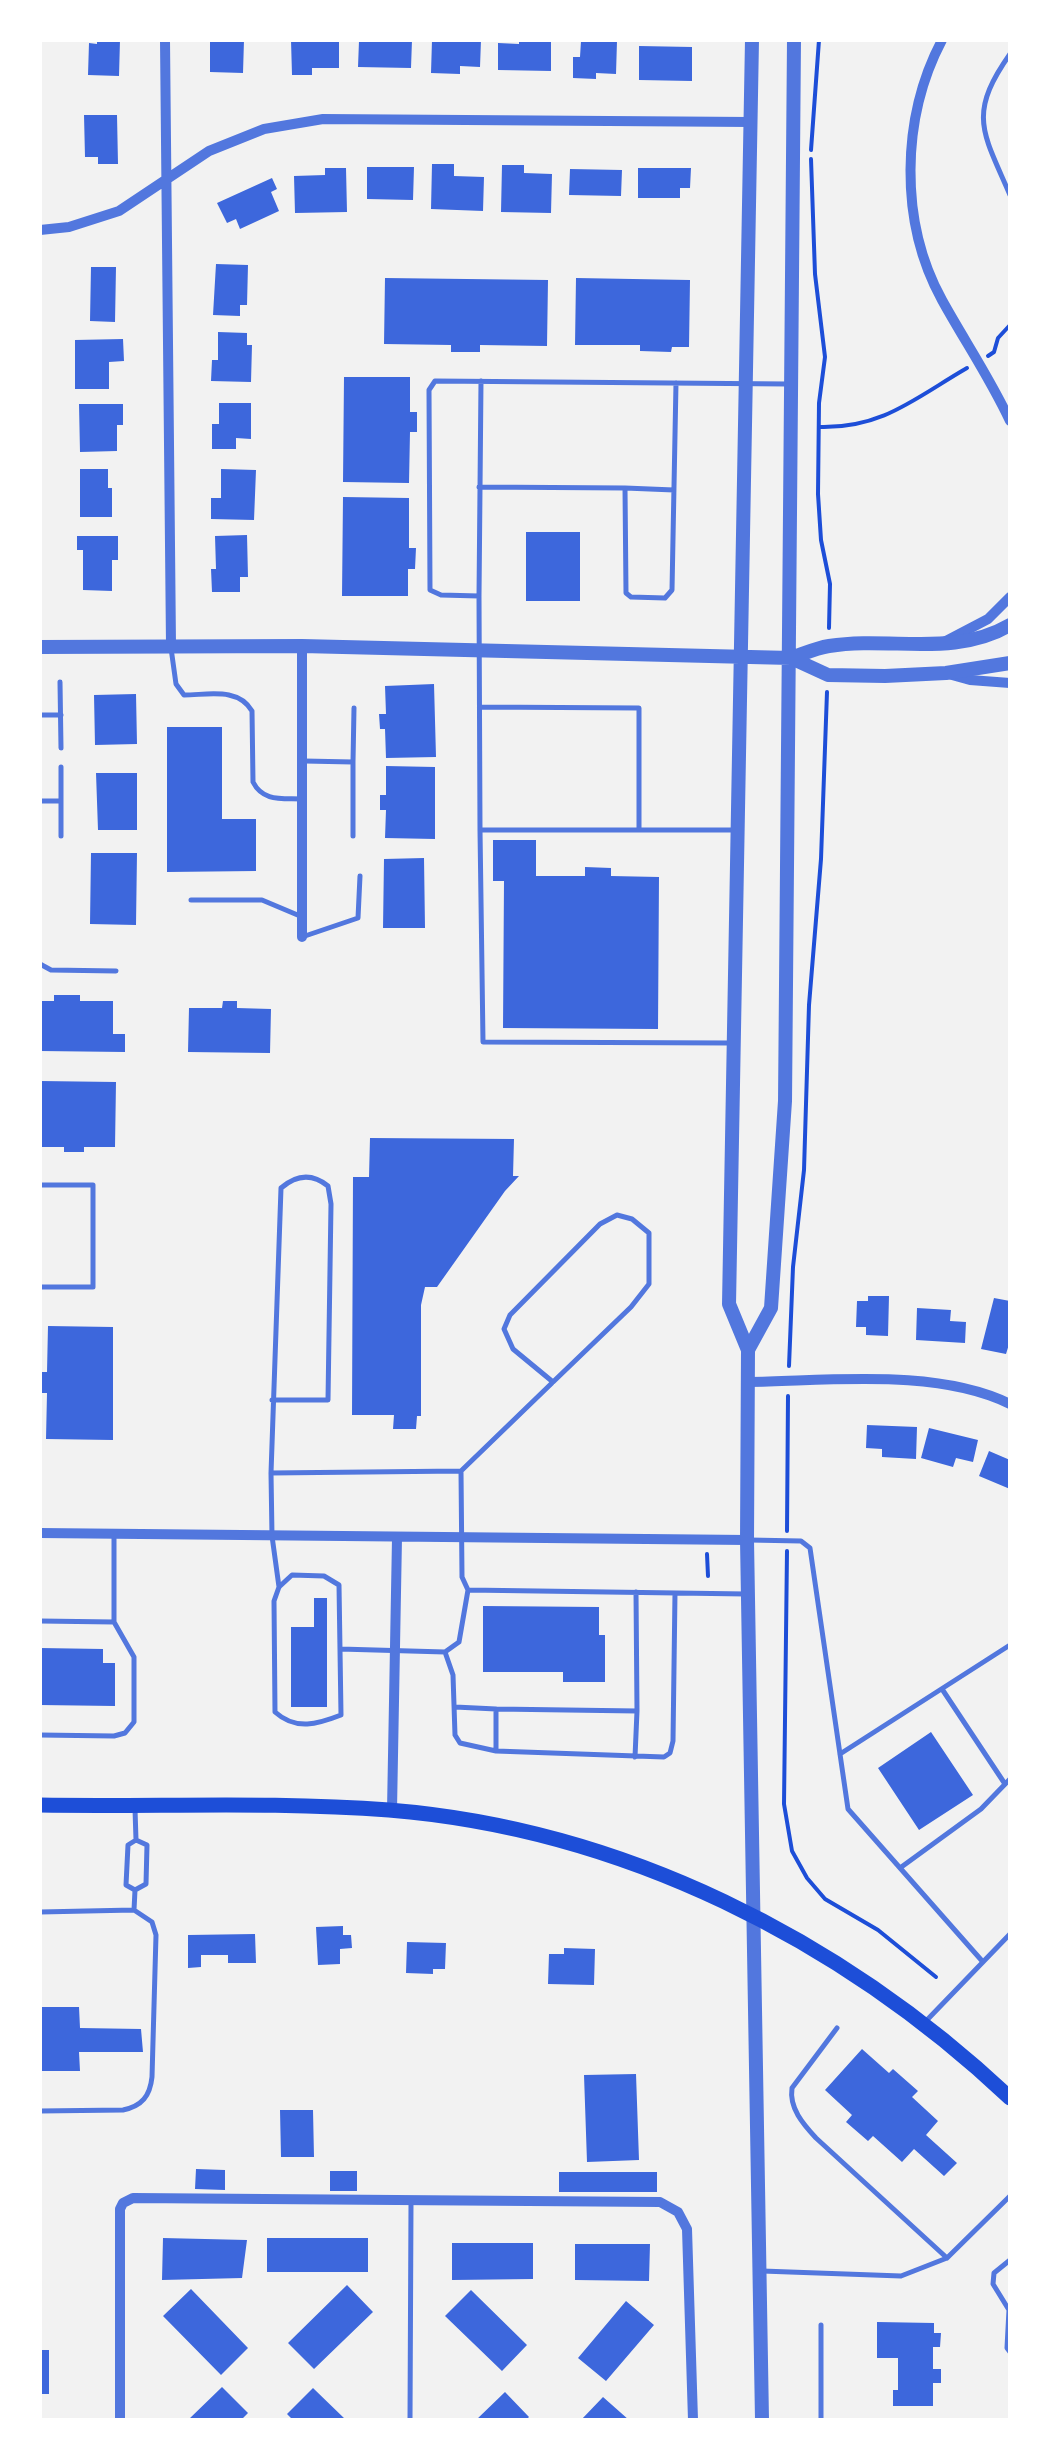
<!DOCTYPE html>
<html>
<head>
<meta charset="utf-8">
<style>
	body { margin:0 }
	#map { position:relative; width:1050px; height:2460px; overflow:hidden; background:#f2f2f2; font-family:"Open Sans",sans-serif }
	canvas { display:block }
	.frame { position:absolute; inset:0; border:42px solid #fff; pointer-events:none }
</style>
</head>
<body>
<div id="map">
<canvas width="1050" height="2460"></canvas>
<div class="frame"></div>
</div>
<script>
const g = document.querySelector('canvas').getContext('2d');
g.lineJoin = 'round';
function paint(path, color) { g.fillStyle = color; g.fill(path, 'evenodd'); }
function trace(path, color, width, dash) { g.strokeStyle = color; g.lineWidth = width; g.lineCap = dash ? 'butt' : 'round'; g.setLineDash(dash || []); g.stroke(path); }
const building = new Path2D(`
	M97,40H120L119,76L88,75L89,43L97,44Z
	M210,40H244L243,73L210,72Z
	M291,40H339V68H312V75H292Z
	M412,40L411,68L358,67L359,41Z
	M432,40H481L480,67L460,66V74L431,73Z
	M519,40H551V71L498,70V43L519,44Z
	M581,41H617L616,74L596,73V79L573,78V57H580Z
	M639,46L692,47V81L639,80Z
	M84,115H117L118,164H98V157H85Z
	M432,164H454V176L484,177L483,211L431,209Z
	M502,165H524V173L552,174L551,213L501,212Z
	M367,167H414L413,200L367,199Z
	M325,168H346L347,212L295,213L294,176L325,175Z
	M638,168H691L690,188H680V198H638Z
	M570,169L622,170L621,196L569,195Z
	M272,178L277,189L271,192L279,211L240,229L236,219L227,223L217,203Z
	M216,264L248,265L247,305H240V316L213,315Z
	M91,267H116L115,322L90,321Z
	M385,278L548,280L547,346L480,345V352H451V345L384,344Z
	M576,278L690,280L689,347H672L671,352L640,351V345H575Z
	M218,332L247,333V345H252L251,382L211,381L212,360H218Z
	M123,339L124,361L109,362V389H75V340Z
	M344,377H410V412H417V432H410L409,483L343,482Z
	M219,403H251V439L236,438V449H212V424H219Z
	M79,404H123V425H117V451L80,452Z
	M80,469H108V488H112V517H80Z
	M221,469L256,470L254,520L211,519V498H221Z
	M343,497L409,498V548H416L415,569H408V596H342Z
	M526,532H580V601H526Z
	M247,535L248,577H240V592H212L211,569H216L215,536Z
	M77,536H118V560H112V591L83,590V550H77Z
	M434,684L436,757L386,758L385,729H380L379,714H386L385,686Z
	M136,694L137,744L95,745L94,695Z
	M167,727H222V819H256V871L167,872Z
	M386,766L435,767V839L385,838L386,810H380V795H386Z
	M96,773H137V830H98Z
	M493,840H536V876H585V867L611,868V876L659,877L658,1029L503,1028L504,881H493Z
	M91,853H137L136,925L90,924Z
	M424,858L425,928H383L384,859Z
	M54,995H80V1001H113V1034H125V1052L40,1051V1001H54Z
	M223,1001H237V1008L271,1009L270,1053L188,1052L189,1008H222Z
	M40,1081L116,1082L115,1147H84V1152H64V1147H40Z
	M370,1138L514,1139L513,1176H519L505,1191L437,1287H425L421,1305V1416H417L416,1429H393L394,1415H352L353,1177H369Z
	M868,1296H889L888,1336L866,1335V1327H856L857,1301H868Z
	M994,1298L1010,1301V1341L1006,1354L981,1349Z
	M917,1308L951,1310L950,1321L966,1322L965,1343L916,1340Z
	M48,1326L113,1327V1440L46,1439L47,1393H41V1372H47Z
	M867,1425L917,1427L916,1459L882,1457V1449L866,1448Z
	M929,1428L978,1440L973,1462L956,1458L953,1467L921,1458Z
	M989,1451L1010,1460V1489L979,1476Z
	M314,1598H327V1707H291V1627H314Z
	M483,1606L599,1607V1635H605V1682H563V1672H483Z
	M40,1648L103,1649V1663H115V1706L40,1705Z
	M931,1732L973,1795L919,1830L878,1768Z
	M343,1926V1935H351L352,1948L340,1949V1964L318,1965L316,1927Z
	M255,1934L256,1963H228V1955H201V1967L188,1968V1935Z
	M407,1942L446,1943L445,1969H433V1974L406,1973Z
	M564,1948L595,1949L594,1985L548,1984L549,1954H564Z
	M40,2007H79L80,2028L141,2029L143,2052H79L80,2071H40Z
	M862,2049L889,2073L893,2069L918,2091L912,2097L938,2121L926,2135L957,2163L944,2176L914,2149L902,2162L873,2136L868,2141L846,2122L852,2115L825,2090Z
	M636,2074L639,2160L587,2162L584,2075Z
	M280,2110H313L314,2157H281Z
	M196,2169L225,2170V2190L195,2189Z
	M330,2171H357V2191H330Z
	M559,2172H657V2192H559Z
	M163,2238L247,2240L242,2278L162,2280Z
	M267,2238H368V2272H267Z
	M452,2243H533V2279L452,2280Z
	M575,2244H650L649,2281L575,2280Z
	M347,2285L373,2312L314,2369L288,2343Z
	M191,2289L248,2348L221,2375L163,2316Z
	M471,2290L527,2345L502,2371L445,2316Z
	M626,2301L654,2325L606,2381L578,2358Z
	M877,2322L934,2323V2333H941L940,2347H933V2369H941V2383H933V2406H893V2390H898V2358H877Z
	M40,2350H49V2394H40Z
	M222,2387L248,2413L241,2420H188Z
	M313,2388L346,2420H293L287,2414Z
	M505,2392L529,2417L526,2420H476Z
	M603,2397L629,2420H581Z`);
const path = new Path2D(`
	M811,150L819,40
	M811,159L815,274L825,357L819,403L818,494L821,540L830,584L829,628
	M988,356L994,352L998,338L1010,325
	M821,427C883,428 915,398 967,368
	M789,1366L793,1267L804,1170L809,1005L821,859L827,692
	M787,1531L788,1396
	M787,1551L784,1804L792,1851L807,1878L825,1899L878,1930L936,1977
	M707,1554L708,1576`);
const service = new Path2D(`
	M1010,54C967,115 983,132 1010,195
	M479,487L625,488L626,593L631,597L665,598L672,590L676,383
	M625,488L674,490
	M479,596L481,381
	M171,648L176,684L184,695C208,695 238,687 252,711L253,782C263,802 282,798 302,799
	M60,682L61,748
	M480,707L639,708V830
	M40,715H61
	M304,761L353,762L354,708
	M61,767V836
	M40,801H61
	M480,830L479,596L441,595L430,590L429,390L435,381L787,384
	M353,836V762
	M191,900H262L300,916
	M302,937L358,918L360,876
	M40,964L51,970L116,971
	M730,1043L483,1042L480,830H735
	M40,1185H93V1287H40
	M617,1215L632,1219L649,1233V1284L631,1307L553,1382L513,1349L504,1329L510,1315L600,1224Z
	M461,1471L552,1383
	M271,1473L281,1188C296,1175 312,1173 328,1186L331,1204L328,1400H272
	M749,1540L801,1541L810,1548L848,1809L983,1962
	M292,1575L324,1576L339,1585L341,1715C318,1724 296,1731 275,1712L274,1601L279,1587Z
	M279,1587L272,1536L271,1473L461,1471L462,1577L468,1590
	M40,1621L114,1622
	M340,1649L445,1652L459,1642L468,1590L746,1594
	M445,1652L453,1675L455,1735L460,1743L496,1751L664,1757L670,1753L673,1741L675,1593
	M942,1689L1005,1784
	M455,1707L496,1709
	M40,1735L114,1736L125,1733L134,1722V1657L114,1622V1535
	M496,1751V1709L637,1711L636,1592
	M840,1754L1010,1645
	M635,1757L637,1711
	M135,1809L136,1840L128,1845L126,1885L135,1890L146,1884L147,1845L136,1840
	M900,1868L981,1809L1010,1779
	M134,1910L135,1890
	M40,1912L134,1910L152,1922L156,1935L152,2077C150,2096 142,2106 123,2110L40,2111
	M926,2021L1010,1934
	M837,2028L792,2088C789,2108 803,2124 816,2138L947,2258
	M1010,2260L994,2273L993,2284L1009,2310L1007,2348L1010,2352
	M762,2271L901,2276L947,2258L1010,2196
	M821,2325V2420
	M410,2420L411,2203`);
const minor = new Path2D(`
	M165,40L171,645
	M942,40C901,118 899,222 942,300C964,340 990,378 1010,421
	M40,230L69,227L119,211L209,151L264,129L323,119L751,122
	M946,641L988,619L1010,597
	M952,675L970,680L1010,683
	M302,937V646
	M749,1382C830,1381 937,1368 1010,1404
	M40,1533L747,1540
	M392,1810L397,1538
	M120,2420V2209L123,2203L133,2198L660,2202L678,2212L687,2229L693,2420`);
const tertiary = new Path2D(`
	M752,40L729,1304L748,1350L747,1540L762,2420
	M40,647L302,646L791,658C803,654 816,648 829,646C891,636 953,658 1010,625
	M791,658L828,675L885,676L946,673L1010,663
	M748,1350L771,1308L785,1101L794,40`);
const secondary = new Path2D(`
	M40,1805C156,1807 273,1801 389,1810C623,1829 841,1939 1010,2098`);
paint(building, '#3d67dc');
trace(path, '#1d4ed8', 4);
trace(service, '#5277de', 5);
trace(minor, '#5277de', 10);
trace(tertiary, '#5277de', 14);
trace(secondary, '#1d4ed8', 15);
</script>
</body>
</html>
